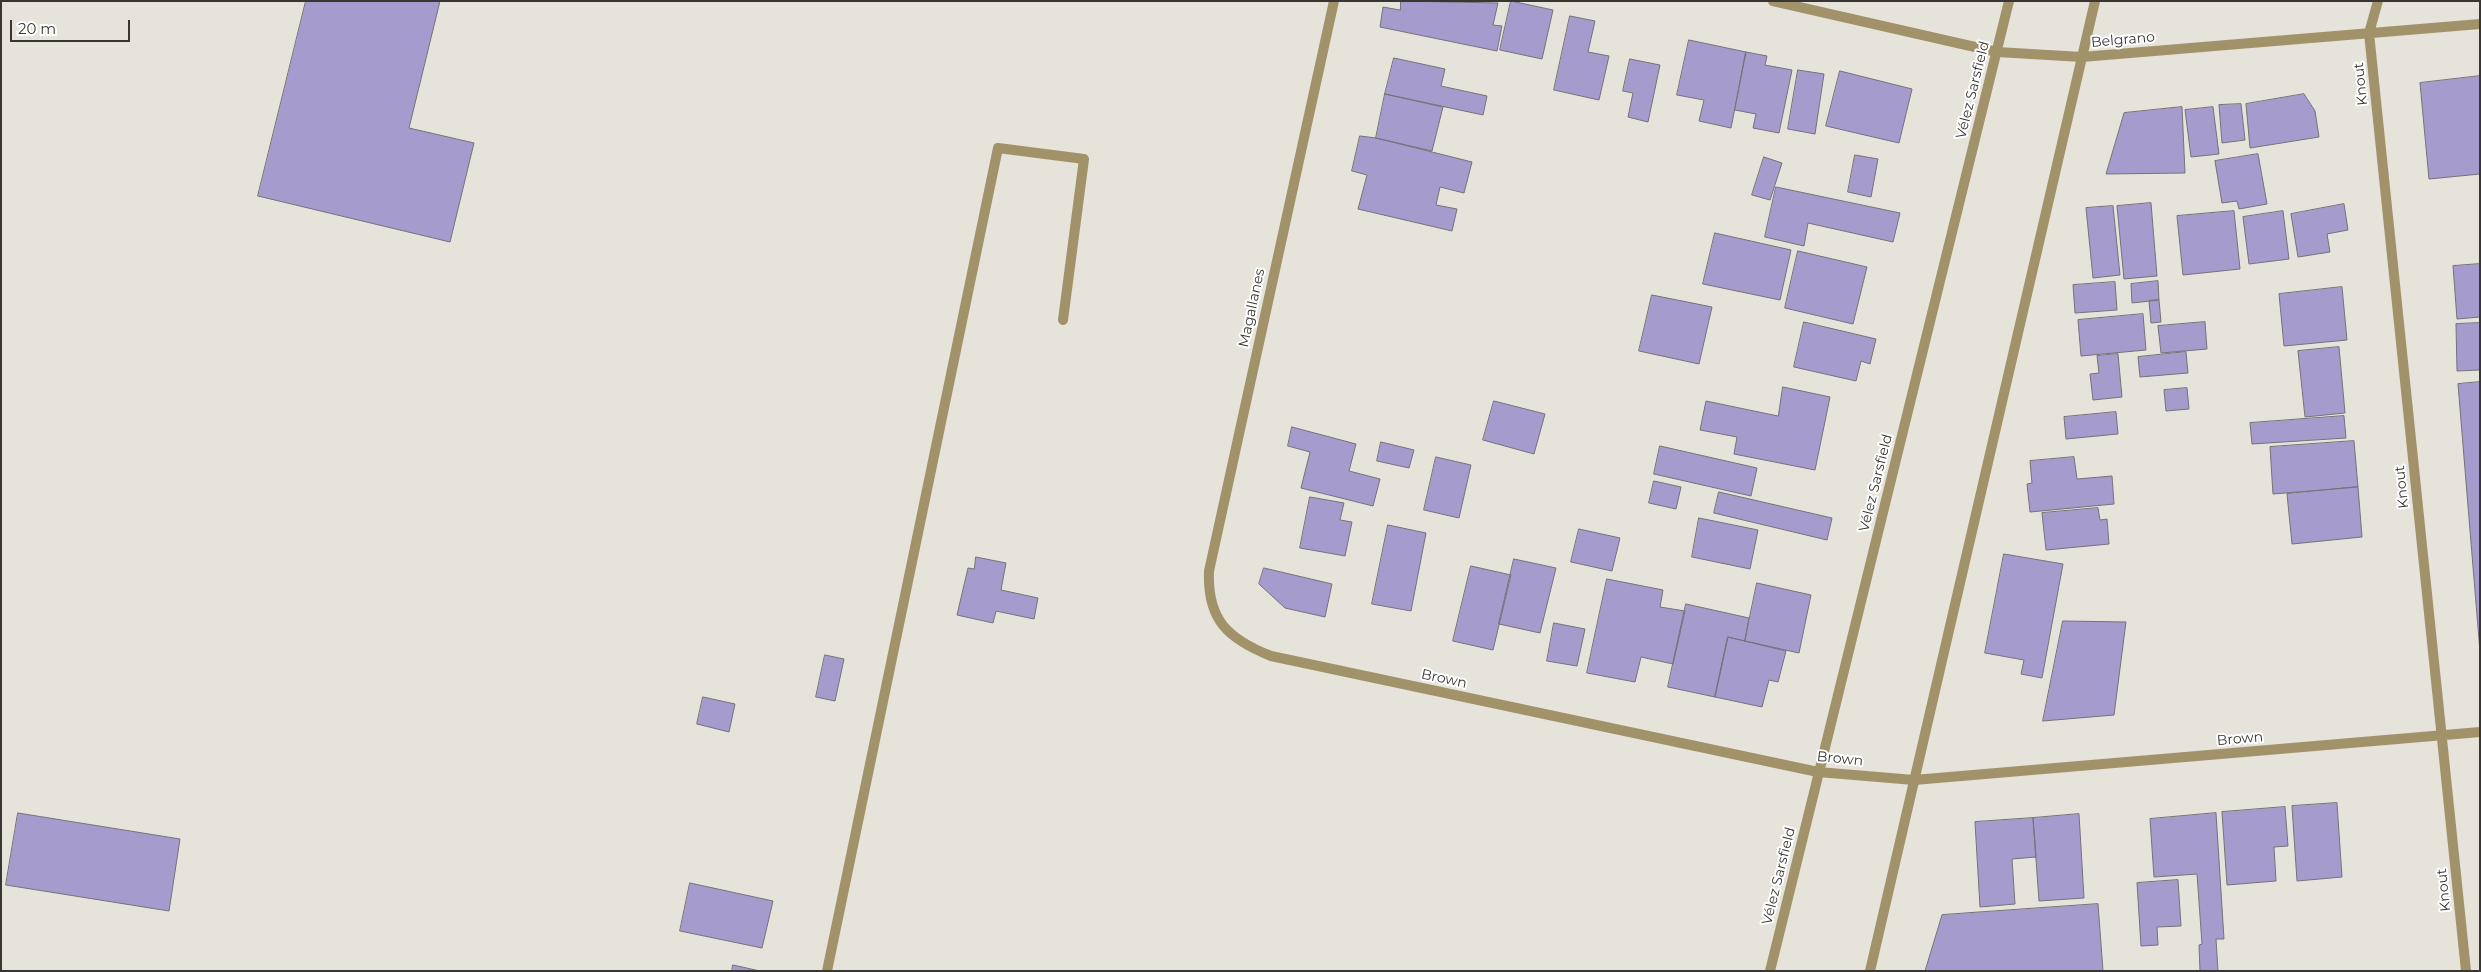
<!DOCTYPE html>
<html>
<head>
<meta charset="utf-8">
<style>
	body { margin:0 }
	#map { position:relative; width:2481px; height:972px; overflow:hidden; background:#e6e3db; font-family:Montserrat,sans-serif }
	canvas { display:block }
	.frame { position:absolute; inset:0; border:2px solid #373633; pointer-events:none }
	.scale { position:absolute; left:10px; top:20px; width:120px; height:22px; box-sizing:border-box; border:2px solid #373633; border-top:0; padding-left:6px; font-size:15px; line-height:18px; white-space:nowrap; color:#373633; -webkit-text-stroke:4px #fff; paint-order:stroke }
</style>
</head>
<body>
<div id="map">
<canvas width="2481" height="972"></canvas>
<div class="frame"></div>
<div class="scale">20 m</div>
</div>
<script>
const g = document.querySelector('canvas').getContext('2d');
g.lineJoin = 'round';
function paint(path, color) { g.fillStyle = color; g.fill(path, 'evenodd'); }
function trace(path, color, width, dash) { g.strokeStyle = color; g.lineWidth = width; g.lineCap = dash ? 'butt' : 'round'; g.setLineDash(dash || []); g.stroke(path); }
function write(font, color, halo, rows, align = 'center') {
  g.font = font + ' Montserrat,sans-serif'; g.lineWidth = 4; g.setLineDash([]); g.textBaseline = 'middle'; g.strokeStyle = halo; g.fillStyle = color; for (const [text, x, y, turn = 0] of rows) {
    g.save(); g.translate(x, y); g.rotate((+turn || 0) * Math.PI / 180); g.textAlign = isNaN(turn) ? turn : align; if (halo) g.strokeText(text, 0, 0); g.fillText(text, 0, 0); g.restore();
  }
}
const building = new Path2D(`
	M306,1H440L409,128L474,143L450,242L258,196Z
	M1401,1L1498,3L1493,25L1502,26L1497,51L1380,27L1383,7L1400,10Z
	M1511,1L1553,10L1542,59L1500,50Z
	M1570,16L1595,21L1588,52L1609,56L1599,100L1554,90Z
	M1689,40L1746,52L1731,128L1699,121L1704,100L1677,95Z
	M1746,52L1767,56L1765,65L1792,70L1779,133L1753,128L1756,114L1735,110Z
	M1394,58L1445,69L1441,86L1487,96L1483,115L1385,94Z
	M1630,59L1660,65L1648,122L1628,117L1633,93L1623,91Z
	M1798,70L1824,74L1815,134L1788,129Z
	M1840,71L1912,89L1899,143L1826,126Z
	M2480,76V174L2429,179L2420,83Z
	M1385,94L1443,107L1432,151L1376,138Z
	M2304,94L2315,111L2319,137L2250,148L2246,104Z
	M2241,104L2245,140L2222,143L2219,105Z
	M2182,107L2185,173L2106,174L2124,113Z
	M2213,107L2219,154L2191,157L2185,110Z
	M1360,136L1376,138L1472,162L1464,193L1440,187L1436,205L1457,209L1452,231L1358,209L1367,175L1352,171Z
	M2258,154L2267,204L2239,209L2237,201L2222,203L2215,161Z
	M1855,155L1878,159L1871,197L1848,192Z
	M1764,157L1782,163L1770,200L1752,195Z
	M1776,187L1900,213L1893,242L1808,223L1804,246L1765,237Z
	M2151,203L2157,276L2124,279L2117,206Z
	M2344,204L2348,230L2327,234L2330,252L2298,257L2291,214Z
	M2113,206L2120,275L2093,278L2086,208Z
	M2234,211L2240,269L2183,275L2177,216Z
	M2283,211L2289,259L2249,264L2243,217Z
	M1715,233L1791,250L1780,300L1703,284Z
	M1798,251L1867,267L1853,324L1785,308Z
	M2480,264V317L2457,319L2453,266Z
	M2158,281L2159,300L2132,303L2131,284Z
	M2115,282L2117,310L2075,313L2073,285Z
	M2342,287L2347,340L2284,346L2279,294Z
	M1652,295L1712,307L1699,364L1639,351Z
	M2159,300L2161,322L2151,323L2149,301Z
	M2143,314L2146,350L2081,356L2078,320Z
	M1804,322L1876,339L1870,364L1861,361L1856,381L1794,367Z
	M2205,322L2207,349L2161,353L2158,326Z
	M2480,323V370L2457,371L2456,324Z
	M2339,347L2345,413L2305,417L2298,351Z
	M2186,352L2188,373L2140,377L2138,357Z
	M2118,354L2122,397L2093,400L2090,374L2099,373L2097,356Z
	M2480,382V652L2458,384Z
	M1783,387L1830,397L1815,470L1734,454L1737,437L1700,430L1706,401L1778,416Z
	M2187,388L2189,409L2166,411L2164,390Z
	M1494,401L1545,414L1534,454L1483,440Z
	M2116,412L2118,434L2066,439L2064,417Z
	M2344,416L2346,438L2252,444L2250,423Z
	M1292,427L1356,444L1349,471L1380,479L1373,506L1301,488L1310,452L1288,446Z
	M2354,441L2358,487L2273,494L2270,447Z
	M1381,442L1414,450L1409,468L1377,461Z
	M1660,446L1757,468L1751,496L1654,474Z
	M1436,457L1471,465L1459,518L1424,510Z
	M2074,457L2077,479L2112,476L2114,504L2030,512L2027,484L2032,483L2030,461Z
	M1654,481L1681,487L1676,509L1649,503Z
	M2358,487L2362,537L2292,544L2287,494Z
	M1719,492L1832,518L1827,540L1714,513Z
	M1310,497L1344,503L1340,520L1352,522L1345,556L1300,548Z
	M2098,508L2100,520L2107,519L2109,544L2046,550L2042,513Z
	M1699,518L1758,530L1750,569L1692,557Z
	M1388,525L1426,533L1411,611L1372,604Z
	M1579,529L1620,538L1612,571L1571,562Z
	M2004,554L2063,564L2042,678L2021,674L2024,660L1985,653Z
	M976,557L1006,563L1001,590L1038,598L1034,619L996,611L993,623L957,615L968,568L974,569Z
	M1514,559L1556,568L1540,633L1499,624Z
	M1471,566L1511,575L1493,650L1453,641Z
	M1264,568L1332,584L1325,617L1285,608L1259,584Z
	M1607,579L1663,590L1660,607L1685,611L1673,664L1641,657L1635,682L1587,673Z
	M1757,583L1811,595L1799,653L1745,641Z
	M1686,604L1749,618L1745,641L1728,637L1715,697L1668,687Z
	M2063,621L2126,622L2114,715L2043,721Z
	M1554,623L1585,629L1577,666L1547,661Z
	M1728,637L1786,651L1778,682L1769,680L1762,707L1715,697Z
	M825,655L844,659L835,701L816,697Z
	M703,697L735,704L729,732L697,724Z
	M2337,803L2342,877L2297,881L2292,806Z
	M2285,807L2288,846L2274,847L2276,881L2227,885L2222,812Z
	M18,813L180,839L169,911L6,885Z
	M2216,813L2224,939H2216L2218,971H2200L2199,945L2202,944L2197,874L2154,877L2150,819Z
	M2079,814L2084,898L2039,901L2033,818Z
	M2033,818L2036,857L2012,859L2015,904L1980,907L1975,822Z
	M2178,880L2181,926L2157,927L2158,945L2141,946L2137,883Z
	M690,883L773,901L762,948L680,931Z
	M2098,904L2103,971H1925L1942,915Z
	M733,965L760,971H732Z`);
const service = new Path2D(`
	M827,971L998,148L1084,159L1063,320`);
const minor = new Path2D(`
	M1334,1L1209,571C1207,620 1228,639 1271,656L1818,772L1914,780L2480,732
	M1773,1L1997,52L2082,57L2480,24
	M2378,1L2369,33L2466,971`);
const tertiary = new Path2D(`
	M1770,971L2009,1
	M1870,971L2095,1`);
const streetNames = [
	["Belgrano",2123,40,-5],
	["Knout",2361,84,-96],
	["Vélez Sarsfield",1973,90,-76],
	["Magallanes",1252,308,-78],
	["Vélez Sarsfield",1876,483,-76],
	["Knout",2402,487,-96],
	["Brown",1444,679,12],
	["Brown",2240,739,-5],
	["Brown",1840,759,6],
	["Vélez Sarsfield",1779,876,-76],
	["Knout",2444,890,-96]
];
paint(building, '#a59ccd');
trace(building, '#737279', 1);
trace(service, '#a2926a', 10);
trace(minor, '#a2926a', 10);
trace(tertiary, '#a2926a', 10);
write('14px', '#373633', '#fff', streetNames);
</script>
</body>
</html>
